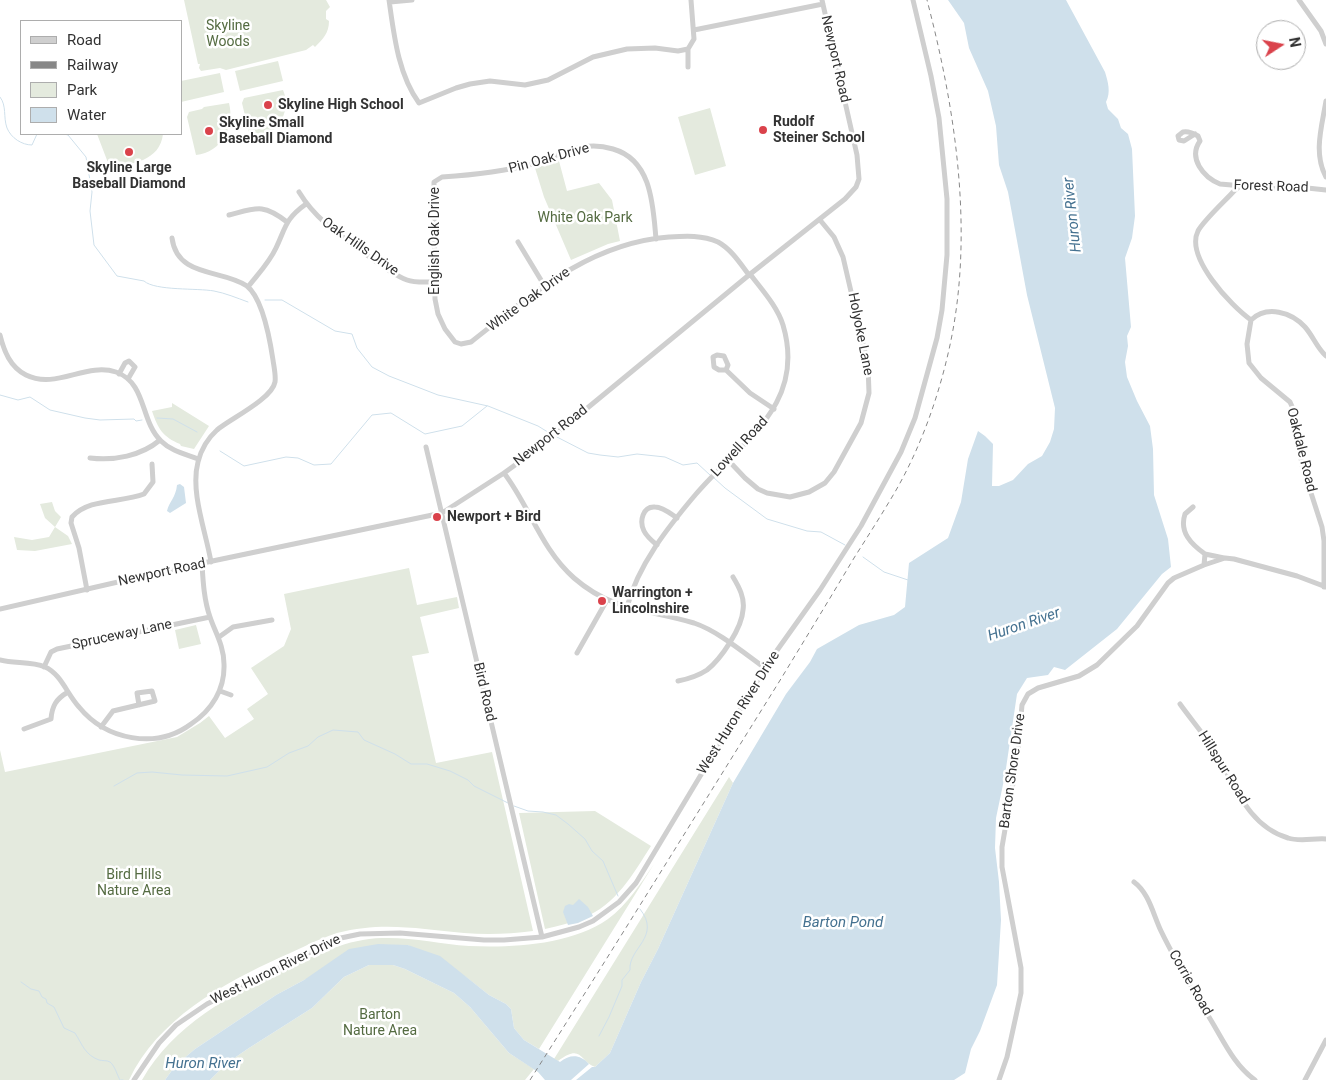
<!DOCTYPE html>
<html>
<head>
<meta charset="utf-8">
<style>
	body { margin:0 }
	#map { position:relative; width:1326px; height:1080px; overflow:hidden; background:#fff; font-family:Roboto,sans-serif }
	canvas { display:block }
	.legend { position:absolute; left:20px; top:20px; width:162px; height:115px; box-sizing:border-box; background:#fff; border:1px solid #adadad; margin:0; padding:6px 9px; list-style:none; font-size:15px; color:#323232 }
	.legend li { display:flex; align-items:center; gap:10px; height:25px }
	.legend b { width:25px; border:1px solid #adadad }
	.north { position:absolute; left:1256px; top:20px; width:50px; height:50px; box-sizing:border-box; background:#fff; border:1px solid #adadad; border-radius:50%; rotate:79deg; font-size:14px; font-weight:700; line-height:20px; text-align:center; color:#323232 }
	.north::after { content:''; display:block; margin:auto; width:18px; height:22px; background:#da424b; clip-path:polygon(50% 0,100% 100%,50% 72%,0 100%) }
</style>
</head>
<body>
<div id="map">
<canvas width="1326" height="1080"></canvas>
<ul class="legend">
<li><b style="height:6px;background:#cfcfcf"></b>Road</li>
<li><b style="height:6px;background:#878787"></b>Railway</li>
<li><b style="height:14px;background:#e4eade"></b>Park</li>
<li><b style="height:14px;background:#cfe0eb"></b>Water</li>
</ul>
<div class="north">N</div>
</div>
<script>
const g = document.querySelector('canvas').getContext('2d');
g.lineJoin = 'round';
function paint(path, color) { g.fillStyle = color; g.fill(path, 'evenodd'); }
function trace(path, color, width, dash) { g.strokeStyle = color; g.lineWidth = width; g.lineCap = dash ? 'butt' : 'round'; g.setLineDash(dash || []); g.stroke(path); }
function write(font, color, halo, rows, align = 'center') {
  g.font = font + ' Roboto,sans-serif'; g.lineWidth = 5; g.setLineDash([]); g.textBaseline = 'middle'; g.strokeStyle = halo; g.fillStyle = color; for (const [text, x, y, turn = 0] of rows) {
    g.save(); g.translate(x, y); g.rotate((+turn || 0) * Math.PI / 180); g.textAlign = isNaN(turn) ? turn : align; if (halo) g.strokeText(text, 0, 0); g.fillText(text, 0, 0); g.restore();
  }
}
const green = new Path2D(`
	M184,0H326L330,7L326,11V19L329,21C329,33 323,39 315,47L313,45L306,50L226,70L220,68L201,71L199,68L200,64H198Z
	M278,61L283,81L240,91L235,71Z
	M220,73L224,92L181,102V81Z
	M283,90C293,113 275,137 251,141L242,103L244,98Z
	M229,103C235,127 222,152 196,155L187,117L189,112L202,109L204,107Z
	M710,108L726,166L695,175L678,117Z
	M97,134H163C160,161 132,164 110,168Z
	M559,161L567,191L599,183L612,200L620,241L608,244L571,260L544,197L535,168Z
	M172,403L209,426L194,449L181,446L180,444C163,437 158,429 152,411L172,407Z
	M52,502L55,511L61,517L55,527L68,536L72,544L35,551L17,550L14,537L32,540L49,537L55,527L45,518L40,504Z
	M409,568L417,605L457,597L459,608L420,617L429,653L412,656L436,763L492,752L533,931C511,934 487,935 464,933C419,929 383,921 337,933C318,939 300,949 281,957C222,984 158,1019 129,1080H0V750L5,772L177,737L200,723L209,716L225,738L254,719L247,709L268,694L251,668L284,646L291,629L284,594Z
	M196,625L201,644L179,649L175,630Z
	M729,777L733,783L658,949L641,982L610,1053L595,1067C579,1061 582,1043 558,1061L554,1059Z
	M595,811L651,846C633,874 616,905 583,918C571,923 558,926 545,929L519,813Z
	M654,864L539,1049L524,1040L514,1028L511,1009L506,1004L489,995L466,977L408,945L304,980L276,995L195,1049L175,1066L165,1080H142C174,1024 230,995 286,969C318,954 347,939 382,938C412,937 440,944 469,946C512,948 571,945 608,919C627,905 641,883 654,864Z
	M369,965H393L405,969L454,993L470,1007L509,1053L534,1069L525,1080H210L227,1063L249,1048L312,1008L344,977Z`);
const water = new Path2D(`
	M948,0H1066L1105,72C1108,82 1111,92 1106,102L1108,109L1118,119L1121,128L1128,134L1132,149L1135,216L1132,238L1125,258L1131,327L1127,336L1128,346L1125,362L1127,377L1137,401L1150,426L1153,449L1154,495L1168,539L1171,567L1162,574L1117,629L1065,670L1054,667L1048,675L1027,678L1017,694L1005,775L996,818L995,848L999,882L1001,920L997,985L980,1031L971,1049L965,1073L954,1080H576L592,1067H595L610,1053L641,982L658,949L733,783L786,694L810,662L817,649L859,625L894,615L905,607L909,563L948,538L961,502L968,459L978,431L985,436L993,444L992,486H999L1013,480L1028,464L1042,456L1050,442L1054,429L1055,408L1027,295L1008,192L999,165L996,126L988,91L969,48L964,23Z
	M180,484L184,487L186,503L170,513L167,511C169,502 176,497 177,485Z
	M579,899L588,907L593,916L578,923L568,925L563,912L565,906L569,904L573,905Z
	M378,944L408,945L440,956L489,995L506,1004L511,1009L514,1028L524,1040L560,1062C570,1054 580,1054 589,1064L571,1080H545L538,1072L509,1053L470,1007L454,993L405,969L393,965H369L344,977L312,1008L249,1048L227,1063L210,1080H165L175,1066L195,1049L276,995L304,980L349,949Z`);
const stream = new Path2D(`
	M0,97C7,106 3,117 7,128C11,138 22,145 32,145L37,134
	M64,134L68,135L86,157L92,192L90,211L94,245L117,276L144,281C155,291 198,288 214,291C225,293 237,298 248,302
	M265,300H282L335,331L352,334L357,348L372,367L389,376L438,395L488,406L538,426L551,434
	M0,395L18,400L30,397L50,410L85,418L100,420L134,419L136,421L142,420
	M157,418L173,419L197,432
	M555,436L588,453L600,455L618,457L637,454L665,457L683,465L697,463L710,475
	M220,451L244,466L286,457L298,458L314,465L331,464L372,415L391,413L425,434L462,426L487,406
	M713,477L725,488L767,519L807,531L821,532L845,545
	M863,557L884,572L908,580
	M114,786L137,773L152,772L182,775L227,776L267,767L289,753L308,746L318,737L333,730L358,732L364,740L395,754L411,764H427L450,771L468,780L474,786L508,803
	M514,806L528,811L543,812L556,815L568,824L585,839L592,851L603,861L618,896
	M21,982L31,989L39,991L42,997L46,999L47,1003L54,1007L64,1028L75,1033C82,1044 85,1055 99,1060C102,1061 107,1060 110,1062C115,1066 117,1075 120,1080
	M599,1036L609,1017L622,986V980L630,970C628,948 662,937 640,909
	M121,1080H123`);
const minor = new Path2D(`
	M389,0C394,35 398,74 419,103L456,88L470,84L490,81L525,85L548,80L593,57L627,49L655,48L678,51L688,49
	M1299,0L1321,31L1326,44
	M390,2L412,0
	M694,30L823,4
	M688,67V49L694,39L691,0
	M1326,101C1322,126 1313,153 1326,177
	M1195,134L1184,141L1179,140L1178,136L1183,132C1188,131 1193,133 1198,136L1200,141C1188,158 1203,177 1220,184L1278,189L1298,187L1326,190
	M1240,186L1235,190C1226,200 1204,220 1198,231C1185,257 1231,306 1251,320L1247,344L1249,363L1261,378L1290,402L1294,411L1302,465L1322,527L1324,541V587
	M299,192C316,220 341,236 367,255C379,264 392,274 407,280C415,283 425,282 434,282
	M229,215C256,208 263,203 287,222
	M172,238C177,278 223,269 247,286C263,299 270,340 273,360C274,367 276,376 275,382C272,399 230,419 217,430C208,438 201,450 198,462C190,492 206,532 211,562
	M656,239C653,206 652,160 613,149C603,146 593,145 583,147C566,150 549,159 532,164C502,172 473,175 442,177L434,182V186L435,299L438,314L445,329L455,342L461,344L471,342C531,295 589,243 669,237C686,236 702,235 718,242C731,249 740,263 749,275
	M518,242L544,285
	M248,287C258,274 269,263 276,248C286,227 285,219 306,204
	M1251,320C1267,305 1291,312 1305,327C1313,336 1317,348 1326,356
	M0,335C4,351 10,367 26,375C56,390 86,362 116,372C147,383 140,421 161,441C171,451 185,454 198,459
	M726,370H719L714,367L713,357L717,355L724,356L728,365L726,370L750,393L774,409
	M119,374L125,363L129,361L135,367L128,379
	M426,447L542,937
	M90,458C114,461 141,456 160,440
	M729,461L745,478L758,489L767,493L790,497L809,492L825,483L834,472L861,423L869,393L868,365L843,257L834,237L820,220
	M504,473C530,507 541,549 574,578C613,612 648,609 694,623C718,631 744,653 765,668
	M657,545C652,541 647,537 644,531C639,521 643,506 655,507C663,507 671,514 677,518
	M1205,554L1224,558
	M1204,565L1225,558L1234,559L1297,576L1326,587
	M87,590L79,548L71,523L72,517C89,498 121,503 144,494L153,482L152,464
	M627,607C638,565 668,527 696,494C740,442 807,406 783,325C777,306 762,290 750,274
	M0,609L179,568L442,513L504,473L540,447L749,275L845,199L856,187L859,179L857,155L822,0
	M219,637L233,627L272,620
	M577,653L607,600
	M0,660C14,664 31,661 45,667C61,674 67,694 79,707C106,740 156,750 191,724C212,710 225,689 224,664C224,646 215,632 210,617C204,600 203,581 202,564
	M44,667L51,652L57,649L210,617
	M678,681C688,679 698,676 707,670C721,659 742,628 743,610C745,598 739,587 733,577
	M220,691L231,695
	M1180,704C1190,718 1202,732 1212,747C1234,780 1245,825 1288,838C1300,842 1314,838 1326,839
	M101,727L113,711L155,701L152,691L137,693L139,705
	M24,729L51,719C52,706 56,699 68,692
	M1134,882C1149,893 1153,914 1161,931C1176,962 1194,992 1212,1022C1224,1042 1235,1066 1255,1080
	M134,1080L159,1043L176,1025L207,1004L336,939L360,934L400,933L484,940H504L542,937L579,927L593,921L619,902L636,883L768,663L820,590L861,526L901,452L915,418L937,338L942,310L947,255V199L939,118L931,76L913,0
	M999,1080L1007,1057L1021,993V968L1002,867V847L1017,760L1022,705L1028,694L1038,688L1079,676L1097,665L1137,626L1168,583L1174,578L1204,565L1205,554C1191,544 1179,532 1185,514L1193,507
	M1305,1080L1326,1040`);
const rail = new Path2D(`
	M530,1080C614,948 696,815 779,682C804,641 829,600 854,558C868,536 882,514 895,492C921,447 939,396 950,345C974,233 956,111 927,0`);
const markers = [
	[268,105,5,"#da424b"],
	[763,130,5,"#da424b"],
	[209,131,5,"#da424b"],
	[129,152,5,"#da424b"],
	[437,517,5,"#da424b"],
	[602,601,5,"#da424b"]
];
const parkNames = [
	["Skyline",228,26],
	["Woods",228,42],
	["White Oak Park",585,218],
	["Bird Hills",134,875],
	["Nature Area",134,891],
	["Barton",380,1015],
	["Nature Area",380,1031]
];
const streetNames = [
	["Newport Road",835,59,77],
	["Pin Oak Drive",549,159,-15],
	["Forest Road",1271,187,2],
	["English Oak Drive",435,241,-90],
	["Oak Hills Drive",360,247,35],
	["White Oak Drive",529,300,-36],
	["Holyoke Lane",860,334,79],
	["Newport Road",551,436,-38],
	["Lowell Road",740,447,-47],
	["Oakdale Road",1301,450,76],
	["Newport Road",162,573,-12],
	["Spruceway Lane",122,635,-12],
	["Bird Road",484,692,77],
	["West Huron River Drive",739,713,-58],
	["Hillspur Road",1223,768,58],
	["Barton Shore Drive",1013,771,-82],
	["West Huron River Drive",276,970,-26],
	["Corrie Road",1190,983,60]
];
const poiNames = [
	["Skyline High School",278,105],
	["Rudolf",773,122],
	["Steiner School",773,138],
	["Skyline Small",219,123],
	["Baseball Diamond",219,139],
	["Skyline Large",129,168,"center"],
	["Baseball Diamond",129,184,"center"],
	["Newport + Bird",447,517],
	["Warrington +",612,593],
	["Lincolnshire",612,609]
];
const waterNames = [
	["Huron River",1073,215,-96],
	["Huron River",1024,625,-19],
	["Barton Pond",843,923],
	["Huron River",203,1064]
];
paint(green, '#e4eade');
paint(water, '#cfe0eb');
trace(stream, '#cfe0eb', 1);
trace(minor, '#cfcfcf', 5);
trace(rail, '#878787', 1, [5, 4]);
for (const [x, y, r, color] of markers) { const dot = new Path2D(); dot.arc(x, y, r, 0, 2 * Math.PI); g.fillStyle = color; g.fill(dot); trace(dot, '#fff', 2); }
write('14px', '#546b41', '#fff', parkNames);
write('14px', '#323232', '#fff', streetNames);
write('bold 14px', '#323232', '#fff', poiNames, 'left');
write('italic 15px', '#447190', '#fff', waterNames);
</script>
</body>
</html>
